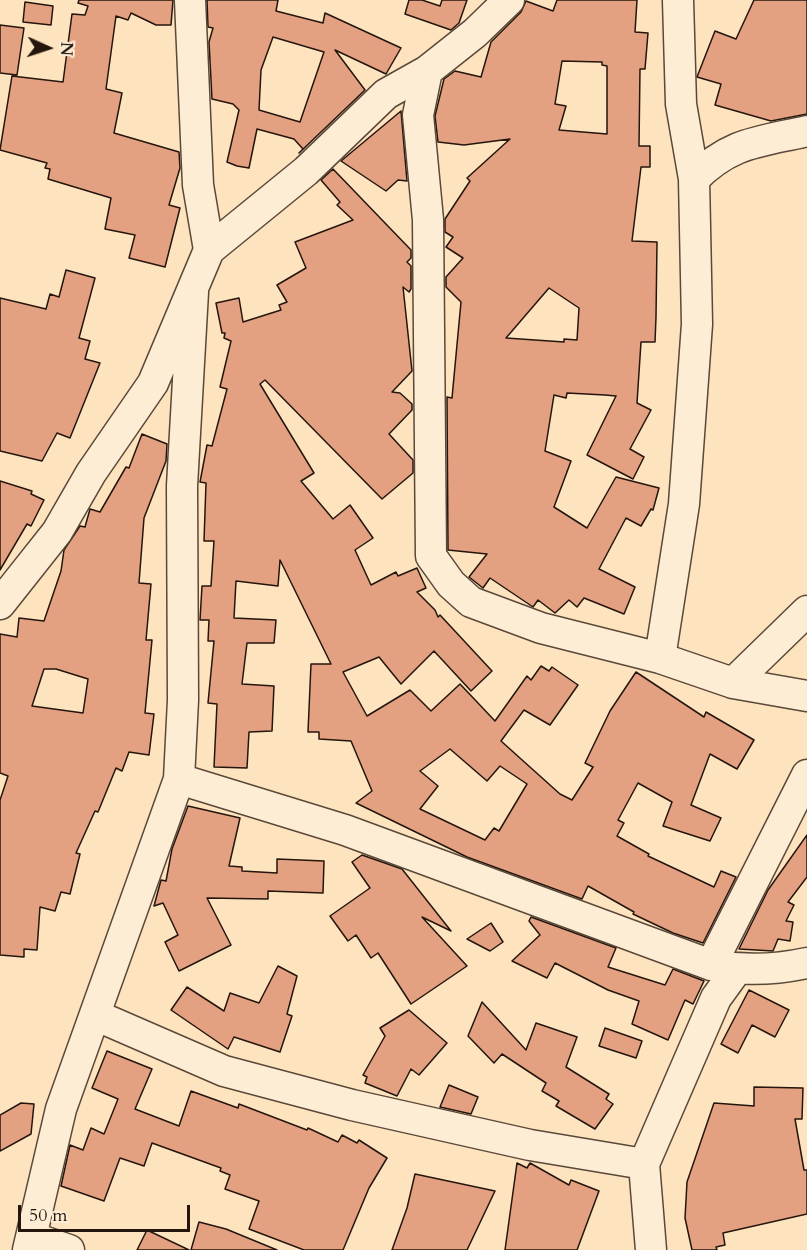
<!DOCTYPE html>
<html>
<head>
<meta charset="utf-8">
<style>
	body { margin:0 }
	#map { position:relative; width:807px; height:1250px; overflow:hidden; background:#fde3be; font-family:Cardo,serif }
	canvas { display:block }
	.north { position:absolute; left:18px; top:18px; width:60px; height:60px; -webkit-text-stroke:4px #feedd5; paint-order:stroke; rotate:93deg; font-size:16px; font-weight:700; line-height:24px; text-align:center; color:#24150d }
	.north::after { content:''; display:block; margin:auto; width:21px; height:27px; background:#24150d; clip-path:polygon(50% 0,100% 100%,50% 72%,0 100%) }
	.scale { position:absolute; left:18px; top:1205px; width:172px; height:27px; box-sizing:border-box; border:3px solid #24150d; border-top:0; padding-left:8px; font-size:18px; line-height:21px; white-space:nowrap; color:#24150d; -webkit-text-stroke:4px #feedd5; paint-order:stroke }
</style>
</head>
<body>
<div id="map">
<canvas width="807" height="1250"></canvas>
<div class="north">N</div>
<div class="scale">50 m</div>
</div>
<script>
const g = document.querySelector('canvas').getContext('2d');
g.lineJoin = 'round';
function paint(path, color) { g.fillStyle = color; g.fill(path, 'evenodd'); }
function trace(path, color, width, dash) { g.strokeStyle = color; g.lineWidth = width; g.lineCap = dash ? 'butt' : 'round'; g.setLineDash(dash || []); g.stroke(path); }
const building = new Path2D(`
	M79,0H173L171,25H156L131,13L128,20L116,16L106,89L122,93L114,133L179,152L180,168L169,205L180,208L165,267L129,258L135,235L105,229L111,198L48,179L50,169L45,168L47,163L0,150L12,76L63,82L72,14L85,15L88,6L78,3Z
	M207,0H278L276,11L323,23L325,13L401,48L386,74L335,50L365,90L299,153L303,149L294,139L257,129L249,168L237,166L227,162L239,110L233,104L212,99L209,42L213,28L208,27ZM273,37L324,52L300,122L259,110L261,70Z
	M409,0H422L440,6L442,0H467L459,23L451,30L405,14Z
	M557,0H637L635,32L648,33L645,69H640L639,146H650V167H641L632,241L657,242L656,317L655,342H641L637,403L651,410L630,449L644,457L633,479L587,455L616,396L605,395L567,393L566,398L554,395L545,451L571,461L554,507L587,528L616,477L659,488L653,510L651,509L641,526L626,518L599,569L635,587L624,614L584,598L577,607L569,600L555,613L538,600L533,607L490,578L483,588L469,577L487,554L448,550L447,397L452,398L461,302L446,287V277L463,258L446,247L453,237L445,232V219L470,181L467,178L510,139L464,145L438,142L435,116L444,79L455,71L481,77L491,42L521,12L526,1L553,11ZM562,61L602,62V65L607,66V134L559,130L566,106L555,104ZM549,288L579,308L577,340L564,339V342L506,338Z
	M754,0H807V114L771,121L715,105L721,84L697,77L715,31L736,39Z
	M25,2L53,6L51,25L23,22Z
	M0,25L24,28L17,75L0,73Z
	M401,111L407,181L398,180L386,191L341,161Z
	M333,169L411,250V258L407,262L411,266V289L409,292L403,287L412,371L392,392L400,393L412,404V410L389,434L413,460V473L382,499L265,380L260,384L314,473L301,481L333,519L350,505L373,538L355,550L371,585L396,572L398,576L417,568L426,588L417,592L435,610L438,617L440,615L492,671L471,691L434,651L401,684L379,657L343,672L367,716L410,690L431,711L460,684L495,721L527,676L531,680L541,666L549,671L552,667L578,685L550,725L524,710L501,741L560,794L572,800L593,767L585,763L610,711L636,672L704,717L706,712L754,740L737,769L710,754L691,805L721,818L710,841L663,826L672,802L638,783L618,820L624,823L617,836L649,854L648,856L714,887L721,871L736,877L703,943L673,933L633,914L634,912L588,886L582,899L467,857L356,803L372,791L351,741L319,739V732H308L311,664H331L280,560L278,586L236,581L234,618L276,620L274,643H247L242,684L274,686L272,731L249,732L247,768L214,767L217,704L208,703L214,641H208L209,620H200L202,586H211L214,541H204L206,483L200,482L207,445L212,446L227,389L220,387L231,341L224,338L225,333H222L216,303L239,298L243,322L281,310L279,305L287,302L277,285L306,268L295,242L353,220L337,205L340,202L321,180ZM450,749L487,781L500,766L527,784L499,831L494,828L485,840L420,809L438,786L420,771Z
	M66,270L95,278L79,338L90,341L85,359L100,363L70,438L57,433L42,461L0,451V298L46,309L50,294L59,297Z
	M142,434L167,444L166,461L144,518L139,583L151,584L146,640H152L145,713L154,714L149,755L129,752L122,771L116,768L98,812L95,811L76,853L80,854L70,894L61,892L55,911L40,907L37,950L24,949V957L0,955V800L8,776L0,773V634L17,637L19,618L44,621L61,571L64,550L80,526L85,527L90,509L100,512L126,467L129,468ZM44,669H56L88,679L83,713L32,706Z
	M0,481L32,491L31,494L44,500L31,526L27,524L0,570Z
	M188,806L240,818L229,866L242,867V871L277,873V859L324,861L323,893L268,891V899L207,898L231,945L179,971L165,942L178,935L163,903L154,906L161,880L166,881L172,849Z
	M807,835V877L788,902L794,905L786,921L793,922L790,941L778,939L773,951L739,949L768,890Z
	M362,855L402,869L451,931L422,917L467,966L411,1004L378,953L371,958L356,935L348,941L330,916L370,888L352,862Z
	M531,917L616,948L608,967L665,985L673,969L704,981L693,1004L685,1000L668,1040L632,1024L639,1001L608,990L555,963L547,978L512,961L540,935L529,921Z
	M491,923L503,942L490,951L467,939Z
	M278,966L297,976L287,1014L292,1016L280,1052L234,1037L228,1049L171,1010L187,987L224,1011L230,993L259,1003Z
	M749,990L789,1010L775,1037L752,1025L738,1053L721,1044Z
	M482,1002L526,1050L536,1023L577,1037L566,1067L609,1094L606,1099L613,1104L595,1129L556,1106L559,1101L542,1091L546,1083L502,1054L494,1063L468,1036Z
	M409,1010L447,1043L419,1075L411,1069L397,1096L365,1083L367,1077L363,1075L385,1036L380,1028Z
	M605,1028L642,1041L636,1058L599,1046Z
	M107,1051L152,1069L135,1109L179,1126L191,1091L238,1108L239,1104L307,1130L308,1128L338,1142L342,1135L357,1143L359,1140L387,1158L369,1188L343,1250H304L249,1229L259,1201L225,1189L230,1175L220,1171L221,1168L152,1143L144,1166L120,1158L104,1201L61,1186L70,1145L83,1150L91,1128L104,1134L118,1099L92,1088Z
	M449,1085L478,1097L471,1114L440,1107Z
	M754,1087L803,1088L802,1119H795L804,1170H807V1214L723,1233L725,1245L716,1247L717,1250H692L685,1218L687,1182L714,1103L754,1106Z
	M21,1103L34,1104L31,1134L0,1151V1115Z
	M517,1163L527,1168L530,1163L569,1185L571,1180L599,1191L577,1250H505Z
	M415,1174L495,1191L467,1250H392L407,1208Z
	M199,1222L226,1229L277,1250H191Z
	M147,1230L189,1250H137Z`);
const minor = new Path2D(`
	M427,71L418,115L428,220L431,556L451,584L471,602L541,628L660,658L733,683L807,696
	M694,179C730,142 759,142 807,131
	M209,250L306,171L386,94L427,71L475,33L509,0
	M0,604L57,532L91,473L153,383L209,250L198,185L190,0
	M660,658L684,504L697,324L694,179L681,104L678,0
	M733,683L807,611
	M179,779L345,830L711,965C744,971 775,970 807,963
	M711,965L807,775
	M95,1015L224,1071L352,1105L530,1145L644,1164
	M31,1237L69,1250
	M28,1250L61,1109L179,779L183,700L182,486L193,292
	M651,1250L644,1164L716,998L737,969`);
paint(building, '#e4a181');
trace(building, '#24150d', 1.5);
trace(minor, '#5a4839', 33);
trace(minor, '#feedd5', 30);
</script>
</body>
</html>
